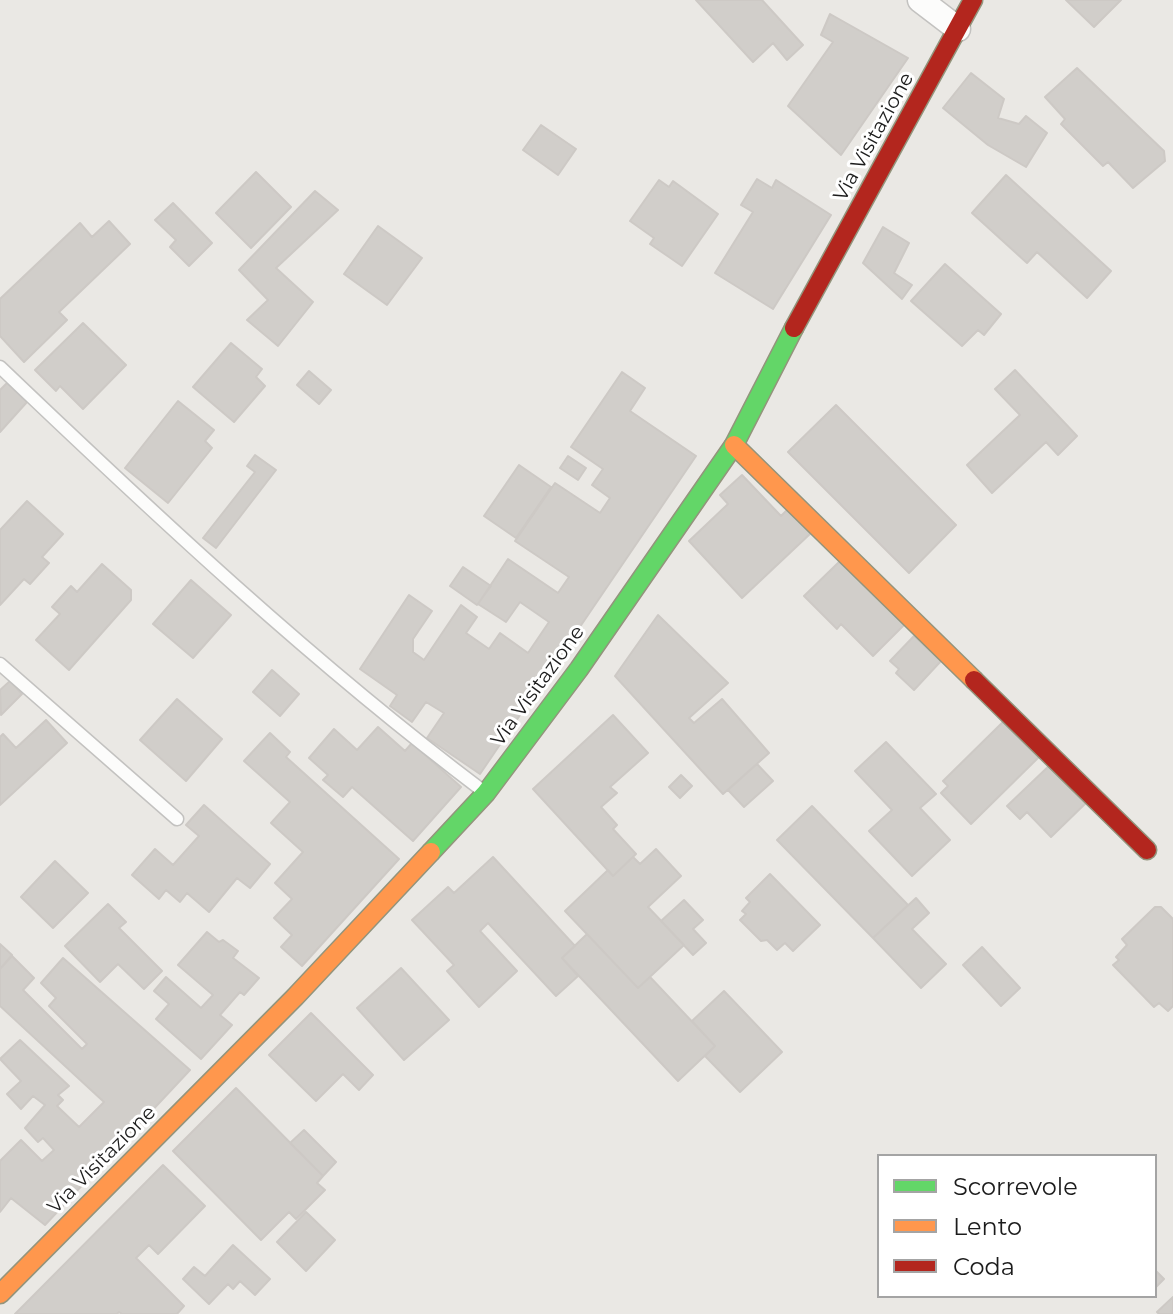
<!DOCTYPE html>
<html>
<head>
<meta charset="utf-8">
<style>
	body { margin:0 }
	#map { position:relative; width:1173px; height:1314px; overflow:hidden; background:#eae8e4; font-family:Montserrat,sans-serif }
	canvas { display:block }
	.legend { position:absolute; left:877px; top:1154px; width:280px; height:144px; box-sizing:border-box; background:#fff; border:2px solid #a4a4a4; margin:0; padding:10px 14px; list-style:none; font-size:24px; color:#1c1c1c }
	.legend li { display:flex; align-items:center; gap:16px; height:40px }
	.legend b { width:40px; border:2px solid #a4a4a4 }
</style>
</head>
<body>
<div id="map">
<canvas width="1173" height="1314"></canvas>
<ul class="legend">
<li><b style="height:10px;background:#63d668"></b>Scorrevole</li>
<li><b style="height:10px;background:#ff974d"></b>Lento</li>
<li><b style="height:10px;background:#b3261e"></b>Coda</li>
</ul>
</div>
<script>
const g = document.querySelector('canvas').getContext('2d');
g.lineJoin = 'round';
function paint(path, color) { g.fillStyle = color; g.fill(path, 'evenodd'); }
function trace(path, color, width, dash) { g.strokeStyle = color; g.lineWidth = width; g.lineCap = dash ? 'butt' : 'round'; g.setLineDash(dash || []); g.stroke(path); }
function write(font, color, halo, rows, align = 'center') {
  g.font = font + ' Montserrat,sans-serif'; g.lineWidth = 6; g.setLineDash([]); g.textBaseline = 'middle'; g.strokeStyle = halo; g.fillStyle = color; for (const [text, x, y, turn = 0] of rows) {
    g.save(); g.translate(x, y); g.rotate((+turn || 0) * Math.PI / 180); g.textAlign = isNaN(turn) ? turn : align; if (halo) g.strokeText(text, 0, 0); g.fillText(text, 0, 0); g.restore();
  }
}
const building = new Path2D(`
	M696,0H762L803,45L787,60L773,43L753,62Z
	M1066,0H1121L1094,27Z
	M830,14L908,58L841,155L788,106L833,42L821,35Z
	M1077,68L1164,151L1165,161L1133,188L1108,162L1103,166L1061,124L1065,119L1045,97Z
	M971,73L1004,99L998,118L1019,124L1026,116L1047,133L1026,167L988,145L943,108Z
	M541,125L576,149L558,175L523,150Z
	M256,172L291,207L251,248L216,213Z
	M1006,175L1111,271L1087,298L1037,252L1027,263L972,213Z
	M757,179L772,188L776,180L831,215L773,309L715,273L753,212L741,205Z
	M659,180L669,187L673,181L718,214L682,266L650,244L654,238L630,221Z
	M315,191L338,210L276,268L313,302L278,346L247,320L268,300L239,270Z
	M173,203L212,243L189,266L170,247L176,240L155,220Z
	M109,221L130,244L59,312L67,320L24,362L0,336V299L80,223L92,237Z
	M378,226L422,258L387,305L344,274Z
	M883,227L909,243L894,273L912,285L902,299L863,263Z
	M945,264L1001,314L984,335L978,330L962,346L911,301Z
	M83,323L126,365L83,409L60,386L56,391L35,370Z
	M231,343L262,369L256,377L265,386L234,422L193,387Z
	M1015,370L1077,436L1058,455L1046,442L992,493L967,465L1020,415L995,389Z
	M309,371L331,390L319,404L297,385Z
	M622,372L645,388L630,411L696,456L480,774L427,738L444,713L426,702L412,722L390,706L397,695L360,669L409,595L432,611L413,639V652L424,660L461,605L477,617L466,633L489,649L500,633L528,653L549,622L520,602L506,622L478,604L508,559L558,593L569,577L515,541L555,483L600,513L610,498L592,485L603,469L571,447Z
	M7,383L27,402L0,432V390Z
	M178,401L214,430L205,441L212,448L168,503L125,468Z
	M836,405L956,525L909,573L788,452Z
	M255,455L276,470L216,548L203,538L255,472L247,466Z
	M568,456L586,468L578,480L560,468Z
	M519,465L551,487L516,538L484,516Z
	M742,475L781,516L788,509L811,533L742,598L689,541L728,504L720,495Z
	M27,501L63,534L42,557L49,563L30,584L24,579L0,605V530Z
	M839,562L907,622L873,656L841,624L837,629L804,596Z
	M102,564L131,590V600L69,670L36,640L60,614L52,607L71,586L77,592Z
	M463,567L491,586L477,605L450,586Z
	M191,580L231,615L193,658L153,624Z
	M658,615L728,683L689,718L694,723L722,699L769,753L723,794L615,676Z
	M914,636L941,661L914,690L896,673L899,669L890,661Z
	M272,670L299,694L280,716L253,692Z
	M10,681L22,694L1,715L0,690Z
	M177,699L222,739L186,781L140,740Z
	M613,715L648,753L610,787L617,793L601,807L617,825L613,829L636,854L613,876L533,789Z
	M1007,718L1042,754L971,824L941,793L948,786L943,781Z
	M46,720L67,743L0,805V737L3,734L16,748Z
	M378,727L405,751L412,743L461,787L413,841L352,787L343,797L323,780L328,775L309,758L334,729L357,750Z
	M270,733L290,752L286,757L399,859L302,966L281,947L292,935L274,918L292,899L275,883L303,852L271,823L290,802L244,761Z
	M886,742L936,794L920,808L950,840L912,876L869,831L892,810L855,771Z
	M757,764L773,781L744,807L728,790Z
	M1051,764L1088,801L1051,837L1027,812L1020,819L1007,806Z
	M681,775L692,786L680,798L669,787Z
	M204,805L270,864L250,888L237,878L209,912L187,893L180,902L166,890L159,899L132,875L155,849L173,865L199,836L186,825Z
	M812,806L908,905L873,938L777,840Z
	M656,849L681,876L648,907L684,945L638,988L565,911L608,870L613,876L633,857L640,864Z
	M493,857L575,946L562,958L578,976L556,996L488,923L480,931L517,971L479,1007L447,971L454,965L412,920L448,887L454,893Z
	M55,861L88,893L53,928L21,897Z
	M770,874L820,925L793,951L785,943L777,950L767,940L761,941L740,920L746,914L742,911L750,902L746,898Z
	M916,898L929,913L912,929L946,964L921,988L873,938Z
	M684,900L703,920L693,929L706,943L693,955L661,921Z
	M108,904L126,922L119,928L162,971L144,989L118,964L100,982L65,946Z
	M1155,907H1161L1173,919V1006L1168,1011L1159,1003L1154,1007L1113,965L1119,960L1116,957L1127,945L1122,939Z
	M207,932L219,942L223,940L238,951L233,958L259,978L244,995L240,992L220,1015L232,1025L201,1059L156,1019L169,1004L154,991L166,977L201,1008L213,995L178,965Z
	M587,934L638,988L650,977L715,1046L678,1081L562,958Z
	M0,944L12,955L0,969Z
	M982,947L1020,988L1001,1006L963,965Z
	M12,956L34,978L23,990L82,1049L87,1044L49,1006L56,998L41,983L63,958L190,1070L45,1225L11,1198L0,1212V1161L21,1140L42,1161L54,1150L43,1138L38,1142L25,1128L45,1105L33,1096L21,1109L7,1094L21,1081L0,1059L20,1040L69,1086L58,1095L63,1100L57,1106L79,1127L104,1102L0,1006V969Z
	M401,968L449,1020L404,1060L357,1008Z
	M724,991L782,1052L740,1092L705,1056L715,1046L692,1021Z
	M311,1013L373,1075L359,1090L343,1074L316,1101L269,1055Z
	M236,1088L323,1176L317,1183L325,1190L296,1219L289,1212L261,1240L173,1151Z
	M304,1130L336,1162L323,1176L290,1143Z
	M163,1165L205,1206L158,1254L149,1245L136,1258L184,1306L177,1314H122L119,1312L117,1314H15Z
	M306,1212L335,1240L306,1271L277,1242Z
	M233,1245L270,1279L255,1295L240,1281L233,1289L228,1284L209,1304L183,1279L194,1267L205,1276Z
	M1155,1270L1164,1279L1155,1288Z
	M1173,1297V1314H1159L1157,1312Z`);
const lane = new Path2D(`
	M0,367C155,515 312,662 483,791
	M0,664L177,819`);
const street = new Path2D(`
	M920,0L958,29`);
const fast = new Path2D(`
	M431,852L486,793L579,669L734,445L794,328`);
const slow = new Path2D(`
	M734,445L974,680
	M0,1294L295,997L431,852`);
const jam = new Path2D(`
	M794,328L973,0
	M974,680L1147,850`);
const streetNames = [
	["Via Visitazione",874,137,-61],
	["Via Visitazione",538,686,-54],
	["Via Visitazione",102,1160,-45]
];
paint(building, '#d1ceca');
trace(building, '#cdc9c5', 2);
trace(lane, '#c3c2c0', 15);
trace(street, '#c3c2c0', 27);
trace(fast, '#93947c', 21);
trace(slow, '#93947c', 21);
trace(jam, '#93947c', 21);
trace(lane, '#fcfcfb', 12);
trace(street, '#fcfcfb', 24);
trace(fast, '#63d668', 18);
trace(slow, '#ff974d', 18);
trace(jam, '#b3261e', 18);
write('20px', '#1c1c1c', '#fff', streetNames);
</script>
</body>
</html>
